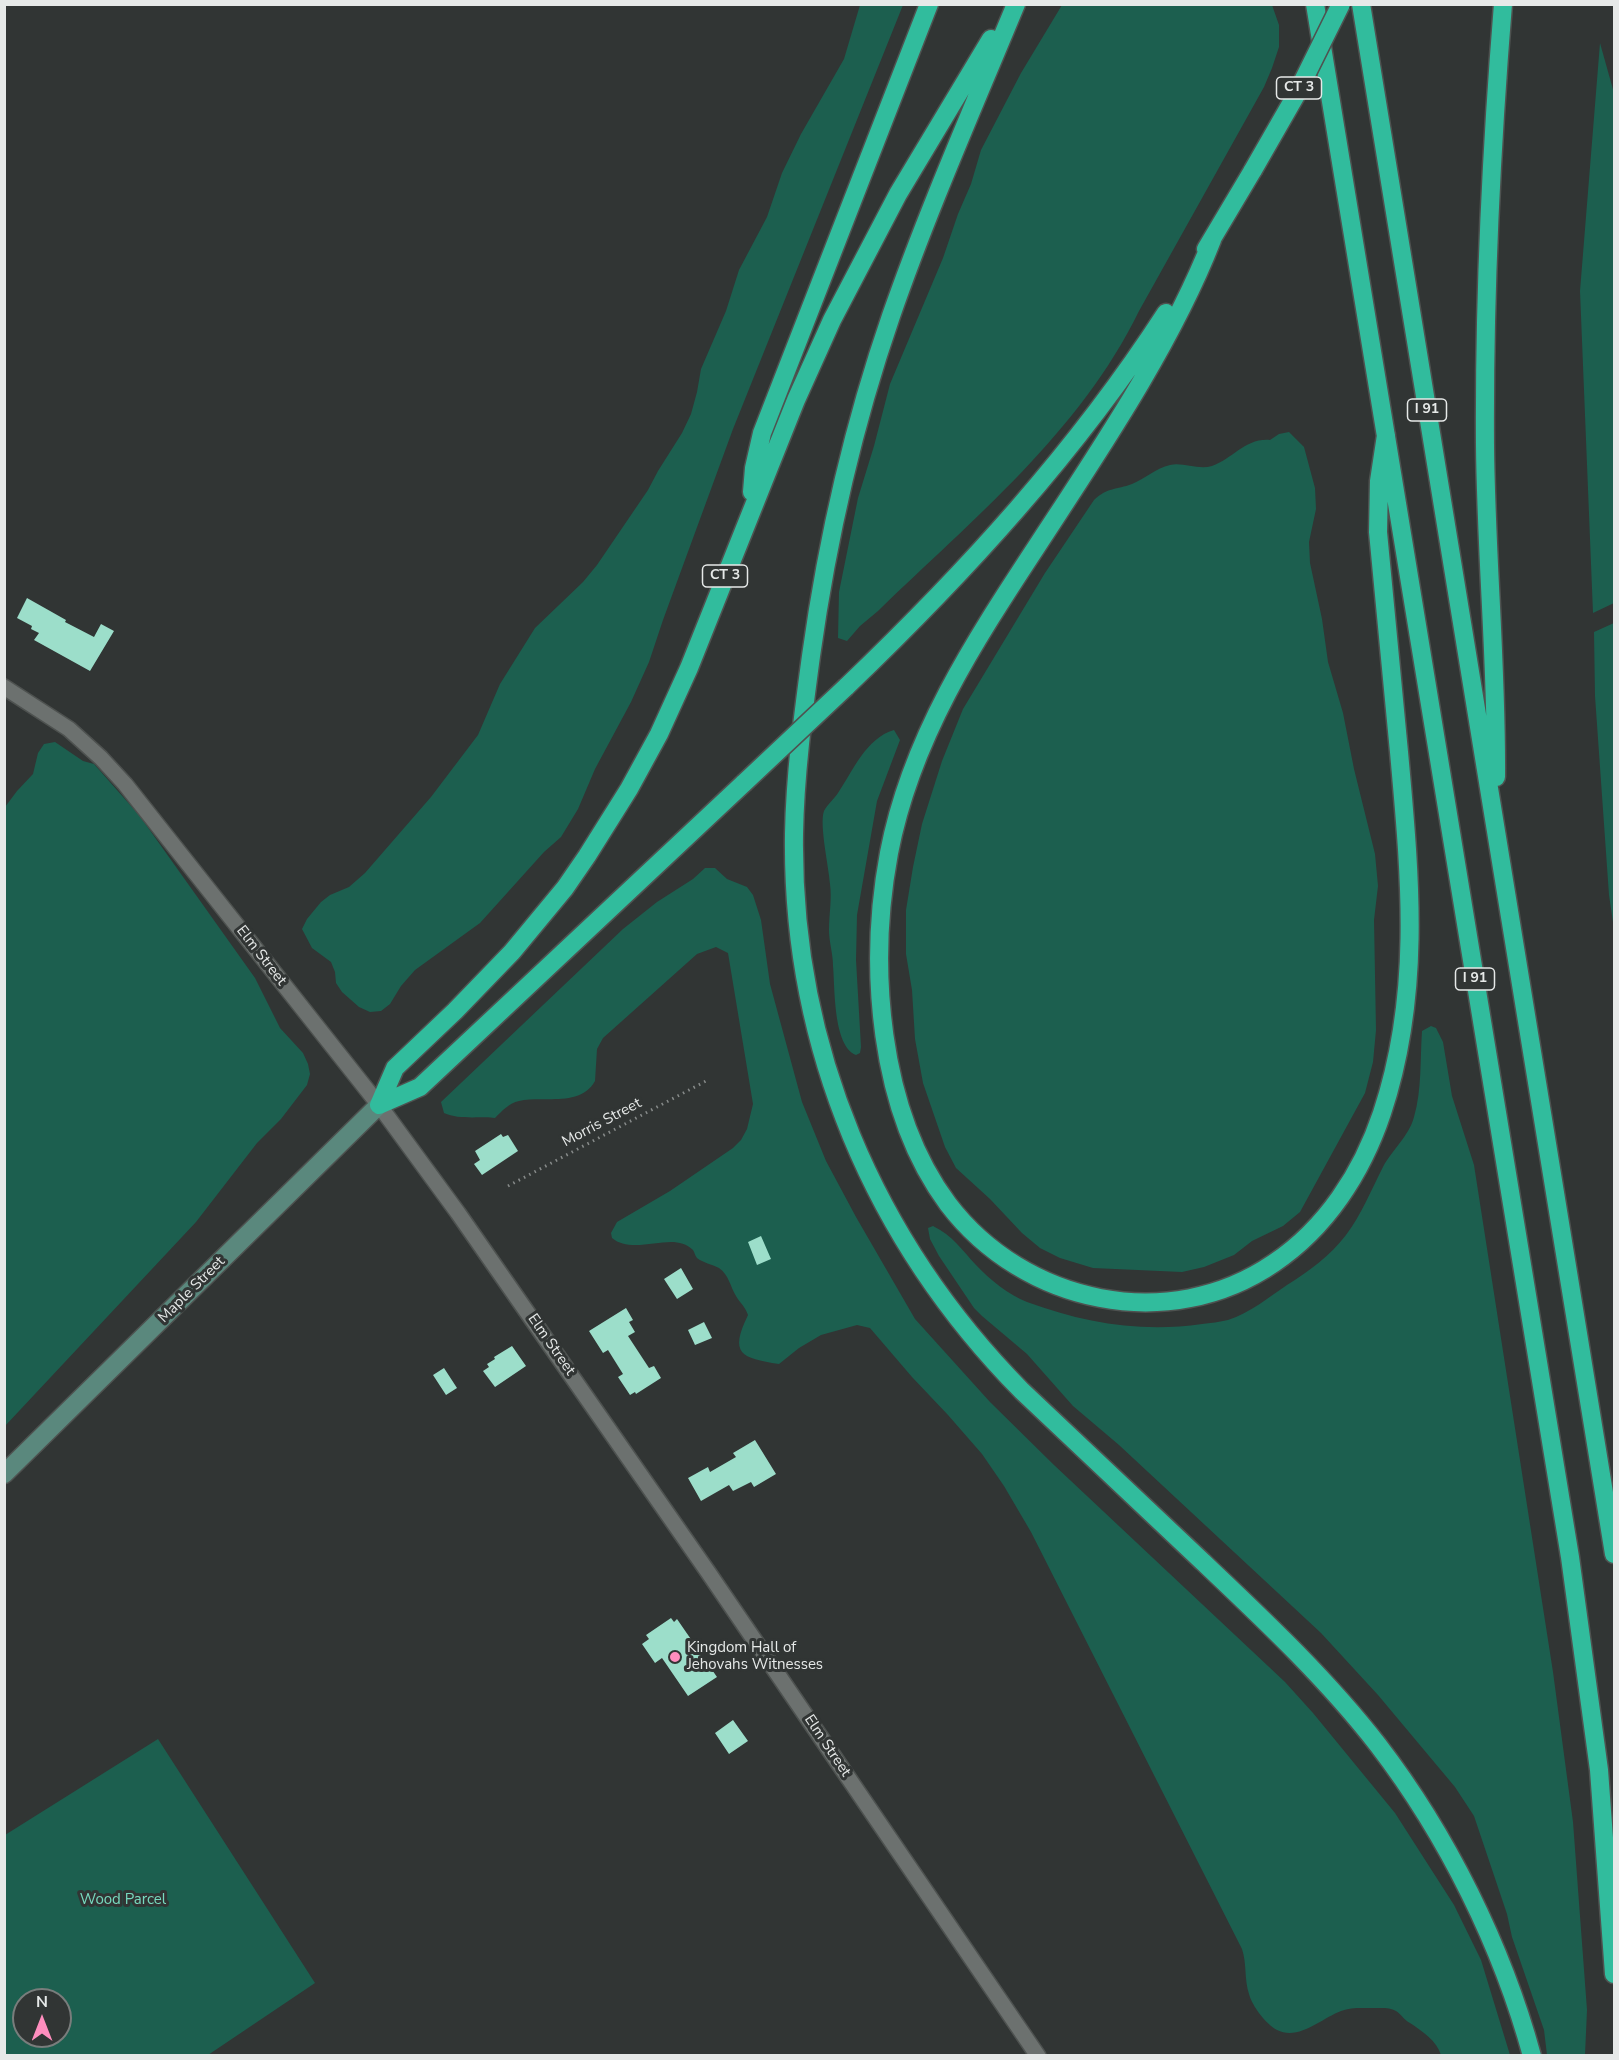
<!DOCTYPE html>
<html>
<head>
<meta charset="utf-8">
<style>
	body { margin:0 }
	#map { position:relative; width:1619px; height:2060px; overflow:hidden; background:#313534; font-family:"Nunito Sans",sans-serif }
	canvas { display:block }
	.frame { position:absolute; inset:0; border:6px solid #e6e9e8; pointer-events:none }
	.north { position:absolute; left:12px; top:1988px; width:60px; height:60px; box-sizing:border-box; background:#313534; border:2px solid #797d7c; border-radius:50%; rotate:0deg; font-size:16px; font-weight:700; line-height:24px; text-align:center; color:#e6e9e8 }
	.north::after { content:''; display:block; margin:auto; width:21px; height:27px; background:#fe8ebe; clip-path:polygon(50% 0,100% 100%,50% 72%,0 100%) }
</style>
</head>
<body>
<div id="map">
<canvas width="1619" height="2060"></canvas>
<div class="frame"></div>
<div class="north">N</div>
</div>
<script>
const g = document.querySelector('canvas').getContext('2d');
g.lineJoin = 'round';
function paint(path, color) { g.fillStyle = color; g.fill(path, 'evenodd'); }
function trace(path, color, width, dash) { g.strokeStyle = color; g.lineWidth = width; g.lineCap = dash ? 'butt' : 'round'; g.setLineDash(dash || []); g.stroke(path); }
function write(font, color, halo, rows, align = 'center') {
  g.font = font + ' "Nunito Sans",sans-serif'; g.lineWidth = 6; g.setLineDash([]); g.textBaseline = 'middle'; g.strokeStyle = halo; g.fillStyle = color; for (const [text, x, y, turn = 0] of rows) {
    g.save(); g.translate(x, y); g.rotate((+turn || 0) * Math.PI / 180); g.textAlign = isNaN(turn) ? turn : align; if (halo) g.strokeText(text, 0, 0); g.fillText(text, 0, 0); g.restore();
  }
}
const green = new Path2D(`
	M860,5H903L733,429L663,620L649,662L631,702L595,769L578,809L561,837L544,852L480,923L415,970L401,986L390,1004L381,1011L370,1012L359,1007L342,992L336,983L335,972L331,962L312,948L302,929L307,919L321,902L330,895L349,887L365,873L431,797L478,735L500,684L535,628L583,582L597,565L648,490L658,471L682,433L691,414L697,392L701,369L726,311L739,270L767,217L782,173L801,134L844,59Z
	M1062,5H1272L1279,25V47L1272,68L1264,87L1139,311C1080,432 973,519 878,611L860,626L847,641L838,638L839,592L858,498L874,446L890,384L943,258L958,214L971,184L981,150L1021,73Z
	M1600,43L1614,93V603L1593,613L1580,291Z
	M1289,432L1304,447L1315,488L1316,509L1309,542L1310,563L1322,619L1328,662L1343,713L1354,769L1375,854L1378,886L1374,920L1376,1030L1373,1062L1365,1093L1300,1212L1283,1226L1252,1241L1234,1255L1204,1267L1182,1272L1093,1268L1060,1258L1040,1248L1022,1233L990,1199L956,1168L945,1147L923,1083L915,1039L912,990L906,954V910L913,867L922,824L942,761L963,709L1045,573L1094,500C1108,487 1116,490 1132,484C1145,479 1156,468 1170,465C1183,462 1198,470 1212,466C1233,459 1245,438 1270,440L1279,434Z
	M1614,623V929L1609,895L1595,696L1594,632Z
	M894,730L900,740L877,801L857,915L856,960L861,1047L860,1053L856,1055C833,1046 835,987 833,966C833,954 829,942 829,930C829,914 832,899 830,884C829,868 819,824 824,811C827,805 834,799 838,793C853,771 866,738 894,730Z
	M55,742L83,761L94,764L139,815L255,978L280,1028L303,1053L308,1064L310,1074L307,1085L281,1119L257,1143L196,1222L5,1426V807L17,791L33,774L38,753L44,744Z
	M705,868H715L727,879L747,887L753,895L761,920L770,984L802,1102L826,1161L856,1217L915,1319L990,1402L1054,1465L1285,1682L1313,1713L1395,1813L1454,1905L1481,1960L1510,2055H1441C1437,2041 1422,2031 1410,2023C1404,2020 1401,2014 1396,2011C1390,2007 1380,2008 1373,2008C1362,2008 1351,2007 1341,2011C1322,2018 1299,2041 1277,2030C1266,2024 1252,2006 1249,1994C1244,1979 1247,1964 1242,1949L1031,1532L1004,1486L982,1454L948,1415L912,1377L870,1328L857,1325L821,1335L799,1348L779,1364C741,1358 729,1354 748,1315C745,1306 740,1303 736,1296C730,1286 729,1275 719,1268C712,1264 703,1263 697,1258C695,1256 695,1253 693,1250C687,1244 679,1242 671,1242C653,1242 627,1251 612,1238L611,1233L617,1222L670,1191L733,1148L741,1140L747,1129L753,1104L728,953L716,947L697,954L603,1038L597,1049L595,1081C580,1108 542,1095 519,1101C509,1103 502,1111 495,1118C478,1116 459,1120 444,1113L441,1102L623,929L657,902L693,879Z
	M1431,1026L1436,1028L1443,1042L1452,1096L1474,1165L1553,1672L1573,1822L1587,2010L1585,2055H1547L1544,2030L1512,1937L1507,1914L1474,1816L1455,1787L1378,1695L1321,1633L1119,1445L1073,1406L1027,1354L982,1316L974,1308L939,1256L930,1239L928,1228L933,1226C952,1235 962,1250 976,1265C989,1279 1009,1295 1027,1302C1084,1323 1142,1333 1202,1324C1210,1323 1220,1322 1228,1320C1250,1313 1269,1297 1287,1285C1308,1272 1331,1255 1346,1235C1362,1214 1371,1190 1383,1167C1392,1150 1409,1136 1414,1117C1422,1090 1420,1059 1422,1031Z
	M158,1739L315,1983L208,2055H5V1835ZM24,2000H60V2036H24Z`);
const building = new Path2D(`
	M27,598L66,620L65,622L94,637L101,624L114,631L90,671L34,640L39,633L31,629L32,626L17,618Z
	M501,1134L503,1137L508,1135L518,1151L482,1175L474,1164L480,1160L475,1151Z
	M761,1236L771,1259L757,1265L748,1242Z
	M681,1268L693,1289L677,1299L664,1279Z
	M626,1308L633,1320L629,1322L635,1332L628,1336L649,1368L654,1366L661,1378L636,1394L635,1392L630,1395L618,1377L623,1374L608,1350L603,1353L589,1331Z
	M704,1322L712,1338L695,1345L688,1330Z
	M512,1346L526,1366L495,1387L483,1371L489,1367L487,1364L495,1359L494,1357Z
	M444,1368L457,1388L446,1395L433,1375Z
	M755,1440L776,1474L754,1487L751,1482L733,1491L729,1485L701,1501L688,1478L708,1467L710,1472L736,1457L733,1453Z
	M671,1618L674,1622L677,1619L717,1677L688,1696L662,1658L655,1663L642,1644L649,1639L646,1635Z
	M733,1720L748,1741L729,1754L715,1733Z`);
const path = new Path2D(`
	M508,1186L706,1081`);
const street = new Path2D(`
	M4,687L69,729L101,758L125,784L379,1105L458,1213L708,1572L1038,2056`);
const secondary = new Path2D(`
	M4,1474L379,1105`);
const highway = new Path2D(`
	M1016,4C973,108 928,210 891,316C853,426 827,541 811,656C803,715 795,775 794,834C791,1046 874,1241 1022,1391C1083,1448 1143,1505 1203,1562C1264,1620 1326,1678 1378,1745C1447,1835 1502,1946 1532,2056
	M1315,4L1570,1557L1599,1770L1614,1974
	M1361,4L1614,1554
	M1212,240C1171,345 1099,451 1037,546C974,642 911,738 889,853C868,965 878,1110 948,1204C1024,1304 1169,1335 1274,1263C1326,1228 1362,1173 1382,1113C1422,993 1410,875 1399,752C1392,678 1385,605 1378,532L1379,481L1386,435
	M1206,249L1253,170
	M752,492L754,468L762,433L929,4
	M846,687C965,573 1076,452 1166,313
	M1496,777C1497,667 1486,556 1485,445C1484,297 1491,152 1503,4
	M379,1105L395,1068L455,1011L512,952L565,888L587,856L629,789L659,734L689,668L796,400L832,320L898,194L991,39
	M379,1105L420,1087L744,783`);
const highwayBridge = new Path2D(`
	M1253,170L1296,95L1341,4
	M744,783L846,687`);
const markers = [
	[675,1657,6,"#fe8ebe"]
];
const shields = [
	[1299,88,45],
	[1427,410,39],
	[725,576,45],
	[1475,979,39]
];
const shieldNames = [
	["CT 3",1299,88],
	["I 91",1427,410],
	["CT 3",725,576],
	["I 91",1475,979]
];
const streetNames = [
	["Elm Street",261,956,52],
	["Morris Street",602,1123,-28],
	["Maple Street",192,1290,-45],
	["Elm Street",551,1345,55],
	["Elm Street",827,1746,56]
];
const poiNames = [
	["Kingdom Hall of",687,1648],
	["Jehovahs Witnesses",687,1665]
];
const parkNames = [
	["Wood Parcel",123,1900]
];
paint(green, '#1c5f4f');
paint(building, '#9cdeca');
trace(street, '#4e5250', 18);
trace(secondary, '#4e5250', 21);
trace(highway, '#4e5250', 21);
trace(path, '#878b8a', 3, [1.5, 4.5]);
trace(street, '#6c716f', 15);
trace(secondary, '#5a887d', 18);
trace(highway, '#31bc9d', 18);
trace(highwayBridge, '#4e5250', 21, []);
trace(highwayBridge, '#31bc9d', 18);
for (const [x, y, r, color] of markers) { const dot = new Path2D(); dot.arc(x, y, r, 0, 2 * Math.PI); g.fillStyle = color; g.fill(dot); trace(dot, '#313534', 2); }
for (const [x, y, w] of shields) { const box = new Path2D(); box.roundRect(x - w / 2, y - 11, w, 22, 4.5); g.fillStyle = '#313534'; g.fill(box); trace(box, '#e6e9e8', 1.5); }
write('bold 14px', '#e6e9e8', null, shieldNames);
write('15px', '#e6e9e8', '#313534', streetNames);
write('15px', '#e6e9e8', '#313534', poiNames, 'left');
write('15px', '#77dabf', '#313534', parkNames);
</script>
</body>
</html>
